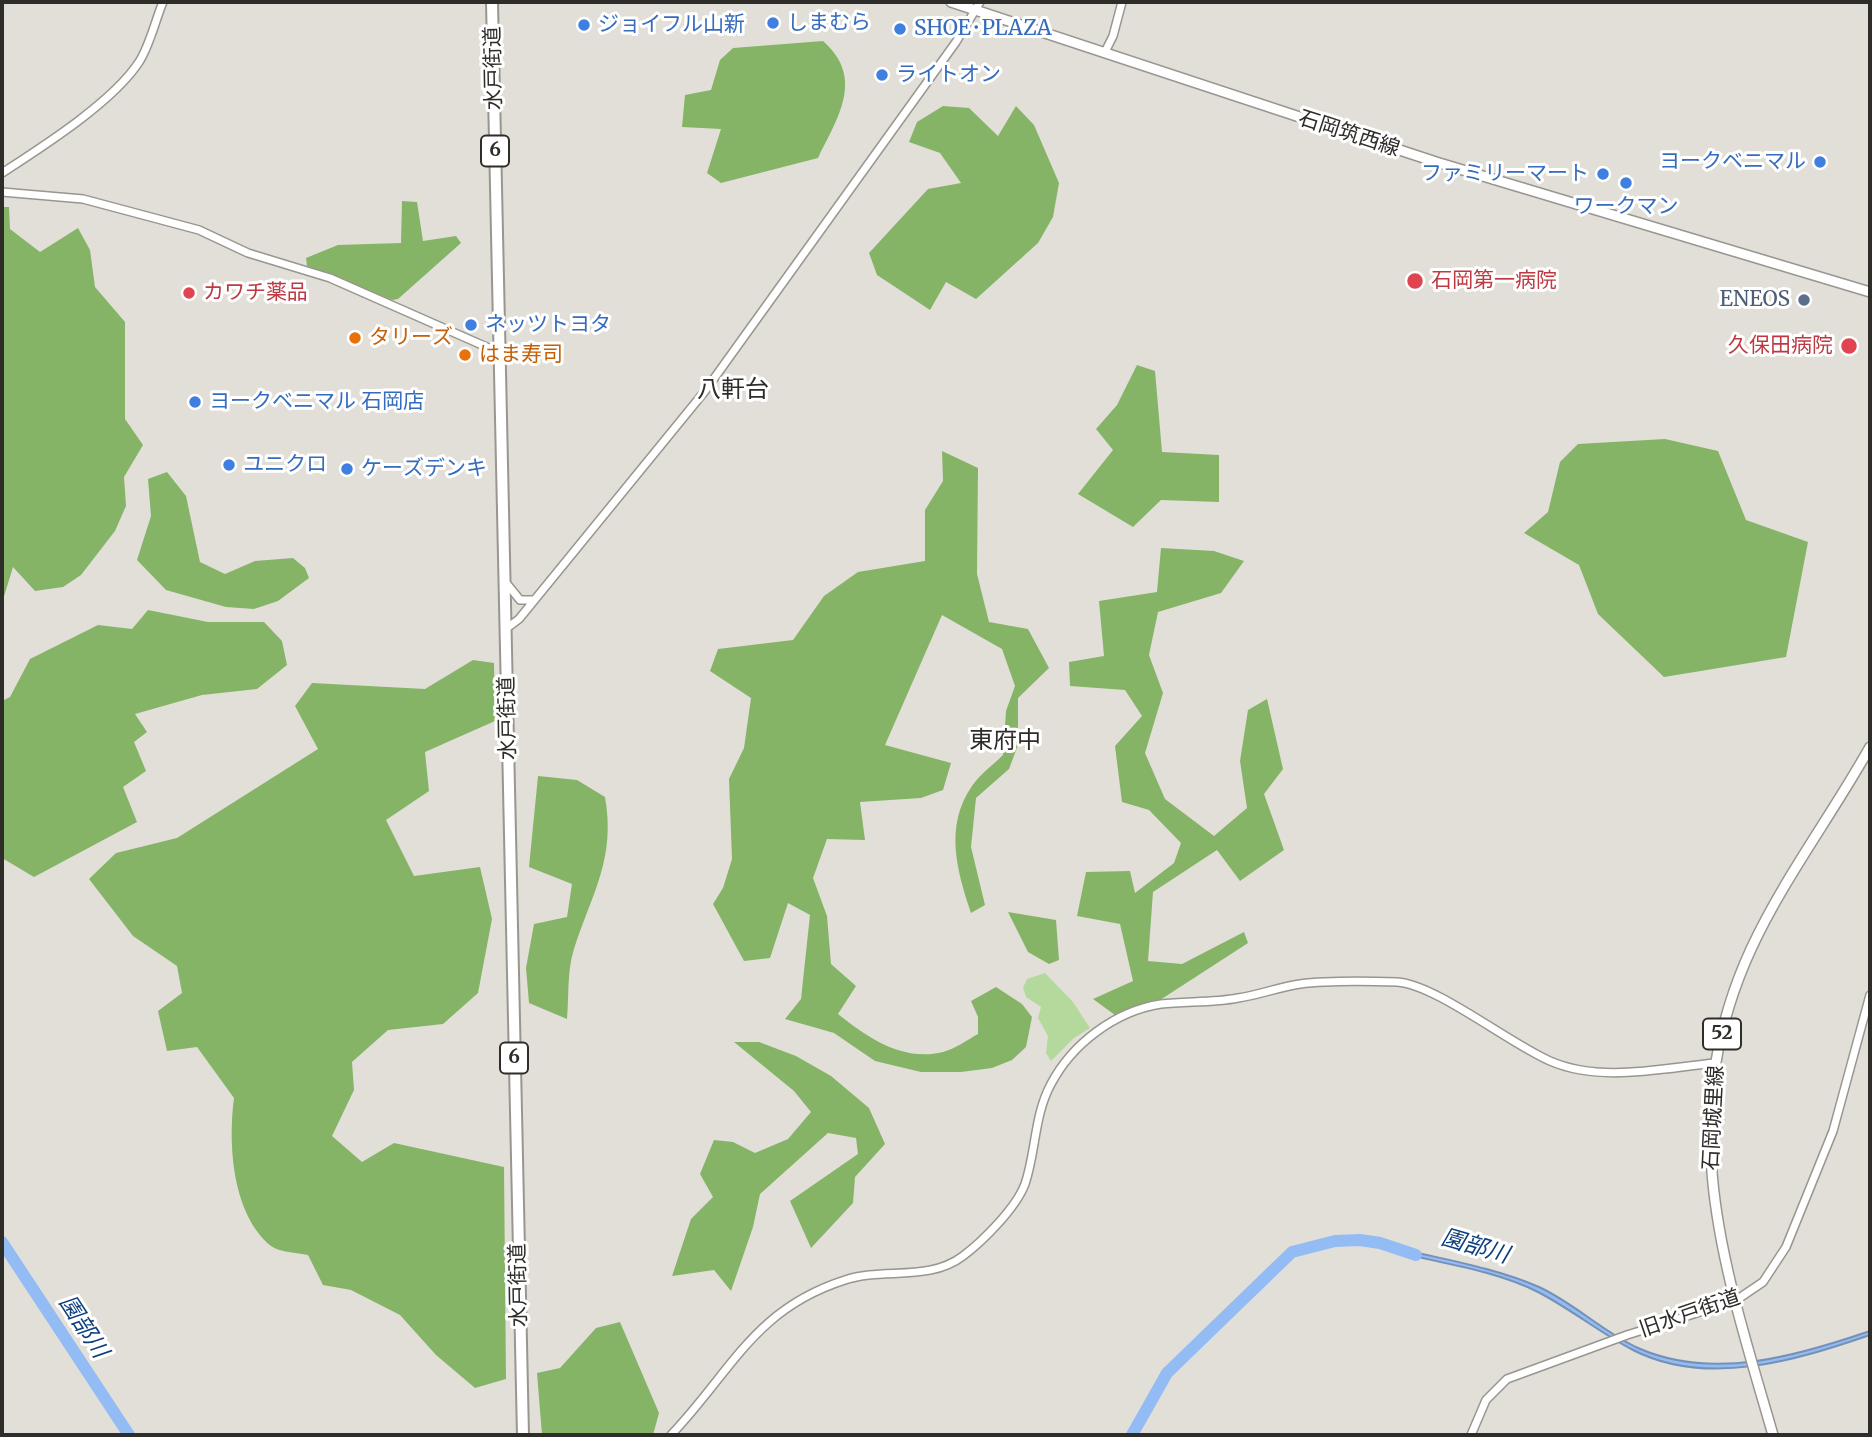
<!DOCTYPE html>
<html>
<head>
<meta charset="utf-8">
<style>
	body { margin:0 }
	#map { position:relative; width:1872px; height:1437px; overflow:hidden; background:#e2dfd9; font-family:Merriweather,serif }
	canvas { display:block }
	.frame { position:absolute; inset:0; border:4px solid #2e2d2a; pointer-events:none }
</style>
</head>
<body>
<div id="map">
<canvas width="1872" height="1437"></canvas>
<div class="frame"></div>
</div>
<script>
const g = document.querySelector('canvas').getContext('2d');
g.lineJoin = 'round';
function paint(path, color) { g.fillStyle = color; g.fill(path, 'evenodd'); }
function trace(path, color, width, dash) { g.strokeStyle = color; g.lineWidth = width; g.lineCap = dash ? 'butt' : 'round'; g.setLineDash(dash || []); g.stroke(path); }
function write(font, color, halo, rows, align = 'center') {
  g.font = font + ' Merriweather,"Noto Sans JP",serif'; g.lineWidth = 6; g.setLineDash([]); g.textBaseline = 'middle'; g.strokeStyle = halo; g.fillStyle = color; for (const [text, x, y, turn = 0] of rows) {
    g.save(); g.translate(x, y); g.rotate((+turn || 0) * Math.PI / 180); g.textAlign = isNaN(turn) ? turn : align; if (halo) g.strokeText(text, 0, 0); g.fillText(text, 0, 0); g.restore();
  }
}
const green = new Path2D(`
	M1045,973L1073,1002L1090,1028L1074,1038L1051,1061L1046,1053L1048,1036L1038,1018L1041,1007L1026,997L1023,988L1027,979Z`);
const forest = new Path2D(`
	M823,41C865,78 838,117 818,158L721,183L707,173L721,129L682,127L685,95L711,90L720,60L733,48Z
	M943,106L969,108L998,136L1016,106L1034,125L1059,183L1053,217L1038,243L976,299L946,282L930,310L877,275L869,253L928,189L961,183L940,153L909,142L917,122Z
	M402,201L417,202L423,241L456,236L461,243L398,299L392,300L307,266L306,258L338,245L401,243Z
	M2,207H9L10,229L40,252L78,228L90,250L95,287L125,322V419L143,445L124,477L126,506L115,531L81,575L63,587L35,591L13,567L2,603Z
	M1137,365L1155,371L1162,452L1219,455V502L1161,500L1133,527L1078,494L1113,450L1096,429L1117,405Z
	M1665,439L1718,451L1746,520L1808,542L1786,657L1664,677L1598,614L1579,565L1524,533L1548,512L1560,462L1578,444Z
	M942,451L978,468L977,574L989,622L1028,629L1049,668L1018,698V745L1009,769L976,798L971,847L985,905L971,913C957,871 944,826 972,786C980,774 993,765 1003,755L1006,711L1015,686L1002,649L942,615L885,745L951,763L943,790L921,798L860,802L865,840L827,839L813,878L827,916L831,964L856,986L838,1014C868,1038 903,1062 943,1052C955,1049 967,1040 978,1034V1017L971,1001L996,987L1022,1004L1032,1017L1026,1047L1012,1060L992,1068L961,1072H921L875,1061L834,1033L785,1019L801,999L810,915L788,903L770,958L744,961L713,904L723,888L732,859L729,779L744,748L751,698L710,671L718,649L793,640L824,596L858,572L925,561V510L943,481Z
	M167,472L186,496L200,562L225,574L255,561L293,558L305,568L309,578L278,601L254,609L226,607L166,590L137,560L151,516L148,479Z
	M1161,548L1214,551L1244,561L1221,593L1158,612L1149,655L1163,693L1145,753L1165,799L1214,836L1247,808L1240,761L1248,710L1267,699L1283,769L1264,794L1284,850L1240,881L1217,850L1153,892L1148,961L1182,964L1244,932L1248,943L1140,1013L1115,1015L1093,999L1133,981L1120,924L1077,916L1086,872L1130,871L1135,893L1174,863L1181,843L1149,810L1122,802L1115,746L1142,716L1125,690L1070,686L1069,662L1104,656L1099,601L1157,592Z
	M148,610L208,622H264L282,641L287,665L257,689L202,695L135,714L147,732L134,742L146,771L123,787L137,822L34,877L2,858V701L10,697L30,659L98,625L132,629Z
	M473,660L494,663L495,721L425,752L429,791L386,820L414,876L480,867L492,919L478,993L443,1024L388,1030L352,1062L354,1090L332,1136L362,1162L394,1143L504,1167L506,1379L475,1388L436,1355L400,1315L351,1290L323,1285L308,1255C297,1253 279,1252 271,1246C232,1214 228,1144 234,1098L197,1047L167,1051L158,1011L182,993L177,966L133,936L89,879L116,853L177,838L318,749L295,706L312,683L425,689Z
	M538,776L577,780L605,797C616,859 592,893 574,949C567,970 569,997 567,1019L529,1003L526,968L534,924L567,917L572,884L529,867Z
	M1008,912L1056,920L1059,960L1049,964L1028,952Z
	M734,1042H759L796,1056L831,1076L869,1108L885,1144L855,1177L853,1203L811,1248L790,1201L858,1154L856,1138L828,1133L760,1194L753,1227L731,1291L714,1270L672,1276L691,1219L713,1197L700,1174L714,1140L733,1142L755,1153L788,1139L811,1112L794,1091Z
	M620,1322L659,1413L653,1435H542L537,1373L560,1368L596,1328Z`);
const water = new Path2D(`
	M1401,1249C1447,1260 1495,1268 1539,1287C1574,1303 1603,1332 1638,1348C1713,1381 1797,1356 1870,1331V1335C1797,1360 1707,1388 1633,1350C1600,1333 1571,1309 1538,1292C1496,1271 1446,1264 1400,1253Z`);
const river = new Path2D(`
	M2,1242L129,1435
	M1132,1435L1167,1373L1292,1252L1335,1241L1360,1240L1380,1243L1416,1255`);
const minor = new Path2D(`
	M1105,52L1113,36L1122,2
	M2,173C42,147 113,102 139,62C150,45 155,21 163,2
	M2,192L83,199L199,230L248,253L330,278L498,352
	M507,584L520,600H532
	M507,628L519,619L705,391L956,42L980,2
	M671,1435C732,1371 754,1309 845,1280C883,1267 929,1282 963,1256C983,1241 1016,1208 1025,1184C1036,1152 1034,1115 1051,1084C1072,1044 1115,1011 1161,1004C1186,1001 1213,1003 1238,998C1259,995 1279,987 1300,984C1331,980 1366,981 1397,982C1435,984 1510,1044 1550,1061C1600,1083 1663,1068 1715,1063
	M1471,1435L1486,1400L1507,1379L1627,1335L1735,1301L1763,1282L1786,1247L1833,1131L1870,995`);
const major = new Path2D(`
	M951,2L1436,162L1870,292
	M1773,1435C1724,1265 1672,1121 1751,949C1784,878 1832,815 1870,747`);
const highway = new Path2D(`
	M492,2L523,1435`);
const markers = [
	[773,23,7,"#3f7fe0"],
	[584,25,7,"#3f7fe0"],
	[900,29,7,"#3f7fe0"],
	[882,75,7,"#3f7fe0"],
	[1820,162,7,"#3f7fe0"],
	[1603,174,7,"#3f7fe0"],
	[1626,183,7,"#3f7fe0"],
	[1415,281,9,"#e0444e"],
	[189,293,7,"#e0444e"],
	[1804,300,7,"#5c6f8a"],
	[471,325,7,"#3f7fe0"],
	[355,338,7,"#e8710a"],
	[1849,346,9,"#e0444e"],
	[465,355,7,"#e8710a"],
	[195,402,7,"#3f7fe0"],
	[229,465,7,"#3f7fe0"],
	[347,469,7,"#3f7fe0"]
];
const shields = [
	[495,151,28],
	[1722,1034,38],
	[514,1058,28]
];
const shieldNames = [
	["6",495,151],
	["52",1722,1034],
	["6",514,1058]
];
const shopNames = [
	["しまむら",787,23],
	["ジョイフル山新",598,25],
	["SHOE･PLAZA",914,29],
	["ライトオン",896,75],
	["ヨークベニマル",1806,162,"right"],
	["ファミリーマート",1589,174,"right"],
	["ワークマン",1626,207,"center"],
	["ネッツトヨタ",485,325],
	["ヨークベニマル 石岡店",209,402],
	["ユニクロ",243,465],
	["ケーズデンキ",361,469]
];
const streetNames = [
	["水戸街道",494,68,-91],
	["石岡筑西線",1349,134,18],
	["水戸街道",508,718,-91],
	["石岡城里線",1714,1118,-87],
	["水戸街道",519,1285,-91],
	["旧水戸街道",1690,1314,-19]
];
const healthNames = [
	["石岡第一病院",1431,281],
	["カワチ薬品",203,293],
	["久保田病院",1833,346,"right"]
];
const serviceNames = [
	["ENEOS",1790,300]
];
const foodNames = [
	["タリーズ",369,338],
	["はま寿司",479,355]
];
const waterNames = [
	["園部川",1475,1247,16],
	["園部川",83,1327,57]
];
const quarterNames = [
	["八軒台",733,390],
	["東府中",1005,741]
];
paint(green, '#b4d99d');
paint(forest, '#85b467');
paint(water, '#93bcf5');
trace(water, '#7591b8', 2);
trace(river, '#93bcf5', 12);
trace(minor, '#999690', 10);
trace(major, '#999690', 12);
trace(highway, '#999690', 14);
trace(minor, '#fff', 7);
trace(major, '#fff', 9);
trace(highway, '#fff', 10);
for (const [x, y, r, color] of markers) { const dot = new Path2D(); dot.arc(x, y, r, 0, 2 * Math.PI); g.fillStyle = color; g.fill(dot); trace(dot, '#fff', 2.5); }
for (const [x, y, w] of shields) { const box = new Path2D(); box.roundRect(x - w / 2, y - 15.5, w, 31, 5); g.fillStyle = '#fff'; g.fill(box); trace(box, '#2e2d2a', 2); }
write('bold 19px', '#2e2d2a', null, shieldNames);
write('21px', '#366cbe', '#fff', shopNames, 'left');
write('21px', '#2e2d2a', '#fff', streetNames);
write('21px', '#be3a42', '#fff', healthNames, 'left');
write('21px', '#4e5e75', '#fff', serviceNames, 'right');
write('21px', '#c56008', '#fff', foodNames, 'left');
write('italic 23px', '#0d3f7d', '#fff', waterNames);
write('24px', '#2e2d2a', '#fff', quarterNames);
</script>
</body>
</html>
